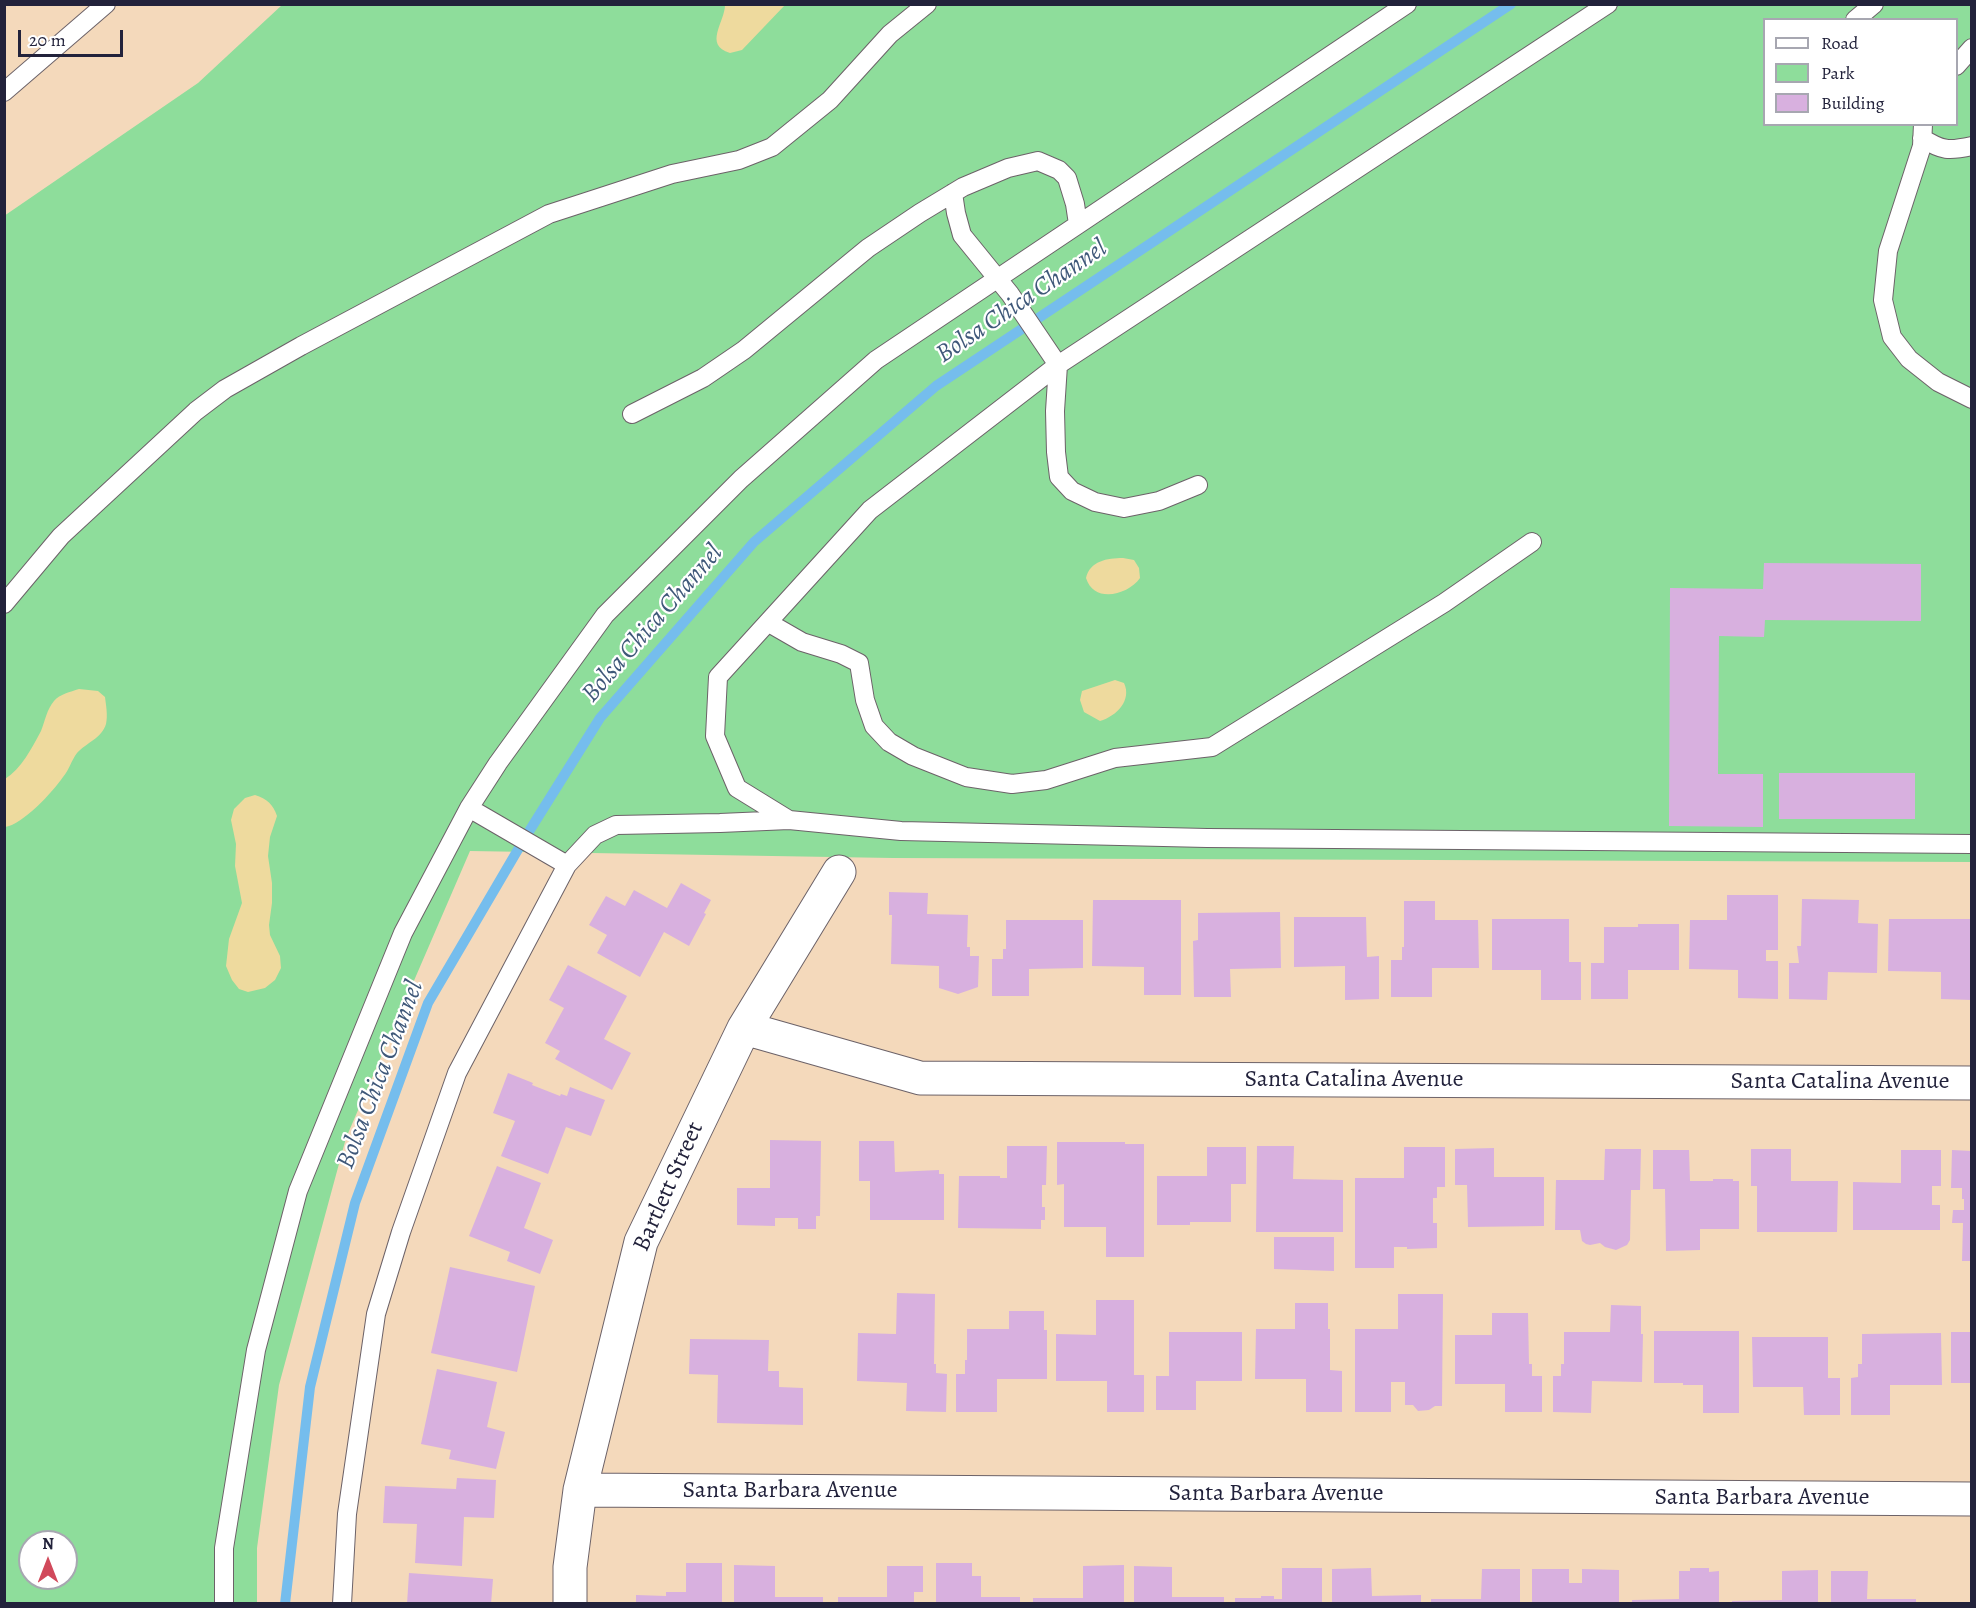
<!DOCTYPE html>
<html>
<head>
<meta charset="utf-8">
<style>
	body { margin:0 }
	#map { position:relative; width:1976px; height:1608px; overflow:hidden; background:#f4d9bb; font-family:Alegreya,serif }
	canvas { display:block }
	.frame { position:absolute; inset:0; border:6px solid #22223b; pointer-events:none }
	.legend { position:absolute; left:1763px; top:18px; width:195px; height:108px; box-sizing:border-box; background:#fff; border:2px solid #a7a7b1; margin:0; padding:8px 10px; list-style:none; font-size:18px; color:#22223b }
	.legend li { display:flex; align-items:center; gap:12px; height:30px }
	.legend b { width:30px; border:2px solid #a7a7b1 }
	.north { position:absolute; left:18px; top:1530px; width:60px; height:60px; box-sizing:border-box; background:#fff; border:2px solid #a7a7b1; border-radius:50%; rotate:0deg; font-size:16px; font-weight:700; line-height:24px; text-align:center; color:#22223b }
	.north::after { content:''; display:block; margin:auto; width:21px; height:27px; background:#d1495b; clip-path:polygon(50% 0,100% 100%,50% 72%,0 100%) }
	.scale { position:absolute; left:18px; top:30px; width:105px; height:27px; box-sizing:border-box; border:3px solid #22223b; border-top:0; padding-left:8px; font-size:18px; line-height:21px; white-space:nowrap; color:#22223b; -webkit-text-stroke:4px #fff; paint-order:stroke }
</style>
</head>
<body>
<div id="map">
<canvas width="1976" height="1608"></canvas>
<div class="frame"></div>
<ul class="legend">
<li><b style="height:8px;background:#fff"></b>Road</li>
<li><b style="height:16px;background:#8edd9b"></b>Park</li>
<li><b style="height:16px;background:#d8b0df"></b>Building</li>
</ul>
<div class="north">N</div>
<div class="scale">20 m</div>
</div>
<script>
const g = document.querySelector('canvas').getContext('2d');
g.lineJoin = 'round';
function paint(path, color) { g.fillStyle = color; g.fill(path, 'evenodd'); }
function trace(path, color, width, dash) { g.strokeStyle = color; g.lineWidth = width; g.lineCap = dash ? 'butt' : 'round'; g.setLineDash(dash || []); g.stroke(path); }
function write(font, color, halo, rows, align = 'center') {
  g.font = font + ' Alegreya,serif'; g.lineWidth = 4.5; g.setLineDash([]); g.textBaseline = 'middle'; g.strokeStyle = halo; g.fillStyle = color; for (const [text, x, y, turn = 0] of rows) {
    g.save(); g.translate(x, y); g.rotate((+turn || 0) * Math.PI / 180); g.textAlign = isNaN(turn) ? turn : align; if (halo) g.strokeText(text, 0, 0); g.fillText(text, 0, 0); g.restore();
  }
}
const green = new Path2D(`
	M282,5H1971V862L893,858L470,851L346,1138L279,1385L257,1548V1603H5L4,216L198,83ZM1764,20H1956V124H1764ZM30,1542H66V1578H30Z`);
const sand = new Path2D(`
	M725,5V4L785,5L742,50L730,53C703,45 725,22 725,5Z
	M1123,558L1134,560L1139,568L1140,578C1128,595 1094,604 1086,578C1090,561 1107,558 1123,558Z
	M1115,680L1124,683C1132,700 1117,716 1100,721L1084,712L1080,700L1082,691Z
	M79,689L98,691L105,697C106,705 108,716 106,724C102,738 86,743 77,753C71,761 69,770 63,777C53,792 22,825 5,827V779C21,769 32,748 41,731C45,721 47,709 54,701C60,694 70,692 79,689Z
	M255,795C267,799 273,804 277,816L270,837L268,856L272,883V903L269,925L270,935L280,956L281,968L275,980L265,988L248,992L239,989L232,980L226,966L229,939L242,903L235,866L236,844L231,820L234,809L245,798Z`);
const stream = new Path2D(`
	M285,1604L310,1387L355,1203L428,1003L523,841L600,718L754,542L936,386L1511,4`);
const building = new Path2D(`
	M1764,563L1921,564V621L1765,620L1764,637L1719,636L1718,774H1763V827L1669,826L1670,588L1763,589Z
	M1779,773H1915V819H1779Z
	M681,883L711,900L704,913L706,914L689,946L664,932L640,977L597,953L607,935L589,925L606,896L625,906L634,890L667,908Z
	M889,892L928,893L927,914L968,915L967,947H970V956H979L978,987L958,994L939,988V966L891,964L892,915H889Z
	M1727,895H1778V950H1766V961H1778V999L1738,998V970L1689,969L1690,920H1727Z
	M1802,899L1859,900L1858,923L1878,924L1877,973L1828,972L1827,1000L1789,999V963H1799L1797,946H1801Z
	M1093,900H1181V995H1144V967L1092,966Z
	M1404,901H1435V920H1478L1479,968H1432V997H1391V960H1402V947H1404Z
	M1280,912L1281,968L1230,969L1231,997H1194L1193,941L1198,940V913Z
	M1294,917H1366L1367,957L1379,956V999L1345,1000V966L1294,967Z
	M1492,919H1569V962H1581V1000H1541V970H1492Z
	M1889,919H1972V1000L1941,999V972L1888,971Z
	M1006,920H1083V968L1029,969V996H992V959H1003V949H1006Z
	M1638,924H1679V970H1628V999H1591V963H1604V927H1638Z
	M568,965L627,996L604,1039L631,1053L612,1090L555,1059L560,1051L545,1043L564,1008L549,1000Z
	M508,1073L533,1083L532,1085L560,1096L561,1094L567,1096L570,1087L605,1100L591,1136L566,1127L548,1174L501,1156L515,1121L493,1113Z
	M770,1140L821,1141L820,1216H816V1229H798V1218H775V1226L737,1225V1188H770Z
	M859,1141H894L895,1172L939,1170V1174H944V1220H870V1181H859Z
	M1057,1142H1125V1144H1144V1257H1106V1227H1064V1184L1057,1185Z
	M1007,1146H1047L1046,1185H1042V1207H1045V1220H1041V1229L958,1228L959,1176H1000V1178H1007Z
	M1257,1146H1294L1293,1179L1343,1180V1232H1256Z
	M1207,1147H1246V1184H1231V1222H1190V1225H1157V1176H1207Z
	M1404,1147H1445V1187H1437V1198H1433V1223H1437V1248L1407,1249V1247H1394V1268H1355V1178H1404Z
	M1494,1148V1177H1544V1226L1468,1227L1467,1185H1455V1149Z
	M1605,1149H1641L1640,1190H1631L1630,1240L1627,1245L1616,1250L1605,1247L1600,1243L1590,1245L1586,1244L1582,1241L1580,1230H1555L1556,1180H1604Z
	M1751,1149H1791V1181H1838L1837,1232H1757V1186H1751Z
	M1653,1150H1689L1690,1181H1713V1179H1733V1181H1739V1229H1700V1250L1666,1251L1665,1189H1653Z
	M1901,1150H1941V1186H1932V1205H1940V1230H1853V1182L1901,1183Z
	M1952,1150L1972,1151V1261H1962L1963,1223H1952L1953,1210H1964V1199H1962V1188H1951Z
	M497,1166L541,1183L524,1228L553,1240L540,1274L507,1261L510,1252L469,1236Z
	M1274,1237H1334V1271L1274,1269Z
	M450,1267L535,1286L517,1372L431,1353Z
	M897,1293L935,1294L934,1364H936V1373L947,1374L946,1412L906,1411L907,1383L857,1381L858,1333L896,1334Z
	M1398,1294H1443L1442,1406H1435L1429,1410L1418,1411L1413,1405H1405V1382H1391V1412H1355V1329H1398Z
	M1096,1300H1134V1375H1144V1412H1107V1381H1056V1334L1096,1335Z
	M1295,1303H1328V1329H1330V1370L1342,1371V1412H1306V1379H1255L1256,1329H1295Z
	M1611,1305L1641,1306V1334H1643L1642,1382L1592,1381L1591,1413L1553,1412V1376H1561V1364H1564V1332H1610Z
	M1009,1311H1044V1330H1047V1379H997V1412H956V1374H965V1360H967V1329H1009Z
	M1492,1313H1528L1529,1364H1532V1376H1542V1412H1505V1384H1455V1335H1492Z
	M1654,1331H1739V1413H1703V1385H1683V1383H1654Z
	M1169,1332H1242V1381H1196V1410H1156V1376H1169Z
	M1951,1332H1972V1383H1951Z
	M1941,1333L1942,1385H1890V1415H1851V1378L1858,1377V1364H1862V1334Z
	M1752,1337H1828V1378H1840V1415H1804L1803,1387H1753Z
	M690,1339L769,1340L768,1371H779V1387L803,1388V1425L717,1423L718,1375L689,1374Z
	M437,1369L497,1382L487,1427L505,1432L496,1469L449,1459L451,1450L421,1444Z
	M457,1478L496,1480L494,1518L464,1517L462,1566L415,1563L417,1524L383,1523L385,1486L456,1489Z
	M686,1563H722V1604H636V1595L666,1596V1592H686Z
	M936,1563H972V1576H981V1597H1020V1604H936Z
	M734,1565L775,1566V1597H823V1604H734Z
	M1124,1565V1604H1033V1598H1083V1566Z
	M887,1566H923V1592H914V1604H838V1597H887Z
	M1134,1566L1172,1567V1597H1224V1604L1134,1603Z
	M1282,1568H1322V1604H1235V1598H1261V1596H1274V1599H1282Z
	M1371,1568L1372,1596L1421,1595V1604H1332V1569Z
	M1690,1568H1709V1572L1719,1571V1604H1632V1600L1679,1599V1571H1690Z
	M1482,1569H1520V1604H1431V1599H1481Z
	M1532,1569H1569V1583H1582V1569L1619,1570V1603L1532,1604Z
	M1818,1570V1604H1732V1601L1782,1600V1571Z
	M1831,1571H1868L1867,1599H1916V1604H1831Z
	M409,1573L493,1579L491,1604H407Z`);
const service = new Path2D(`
	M1608,4L1058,365L870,510L718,677L715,736L737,788L789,820L901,831L1207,838L1972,844
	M1855,20L1874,4
	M1956,66L1972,48
	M4,92L106,4
	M1923,124L1922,146L1888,251L1883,300L1892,337L1909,359L1938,382L1972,399
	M1922,138C1942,151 1949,151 1972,146
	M953,193L956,213L962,235L1010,294L1058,365L1055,411L1056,452L1059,477L1072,491L1095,502L1124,508L1159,501L1198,485
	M632,414L703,378L744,350L868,248L920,213L963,187L1008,168L1038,161L1059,170L1067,178L1075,204L1078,224
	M4,604L61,536L196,411L225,389L301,346L549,214L672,174L739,160L772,147L830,100L890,34L927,4
	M769,623L802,642L841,654L859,663L865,700L874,726L889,742L913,756L966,777L1012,784L1046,780L1115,758L1212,747L1444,603L1532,542
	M469,808L567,865
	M224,1604V1548L256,1350L298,1191L403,933L469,808L498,763L605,615L741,479L876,360L1407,4
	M342,1604L347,1514L376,1314L401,1232L457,1073L567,865L595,835L616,825L720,823L789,820`);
const minor = new Path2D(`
	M744,1028L920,1078L1972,1083
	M580,1490L1972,1499
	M570,1604V1567L580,1490L641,1242L744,1028L839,872`);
const streetNames = [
	["Santa Catalina Avenue",1354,1080],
	["Santa Catalina Avenue",1840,1082],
	["Bartlett Street",669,1187,-66],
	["Santa Barbara Avenue",790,1491],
	["Santa Barbara Avenue",1276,1494],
	["Santa Barbara Avenue",1762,1498]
];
const waterNames = [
	["Bolsa Chica Channel",1022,302,-34],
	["Bolsa Chica Channel",653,624,-49],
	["Bolsa Chica Channel",381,1075,-69]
];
paint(green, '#8edd9b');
paint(sand, '#eeda9e');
trace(stream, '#75bded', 10);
paint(building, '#d8b0df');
trace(service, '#6c6268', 20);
trace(minor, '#6c6268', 35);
trace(service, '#fff', 18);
trace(minor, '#fff', 33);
write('24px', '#22223b', '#fff', streetNames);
write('italic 26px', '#3f5879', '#fff', waterNames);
</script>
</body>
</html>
